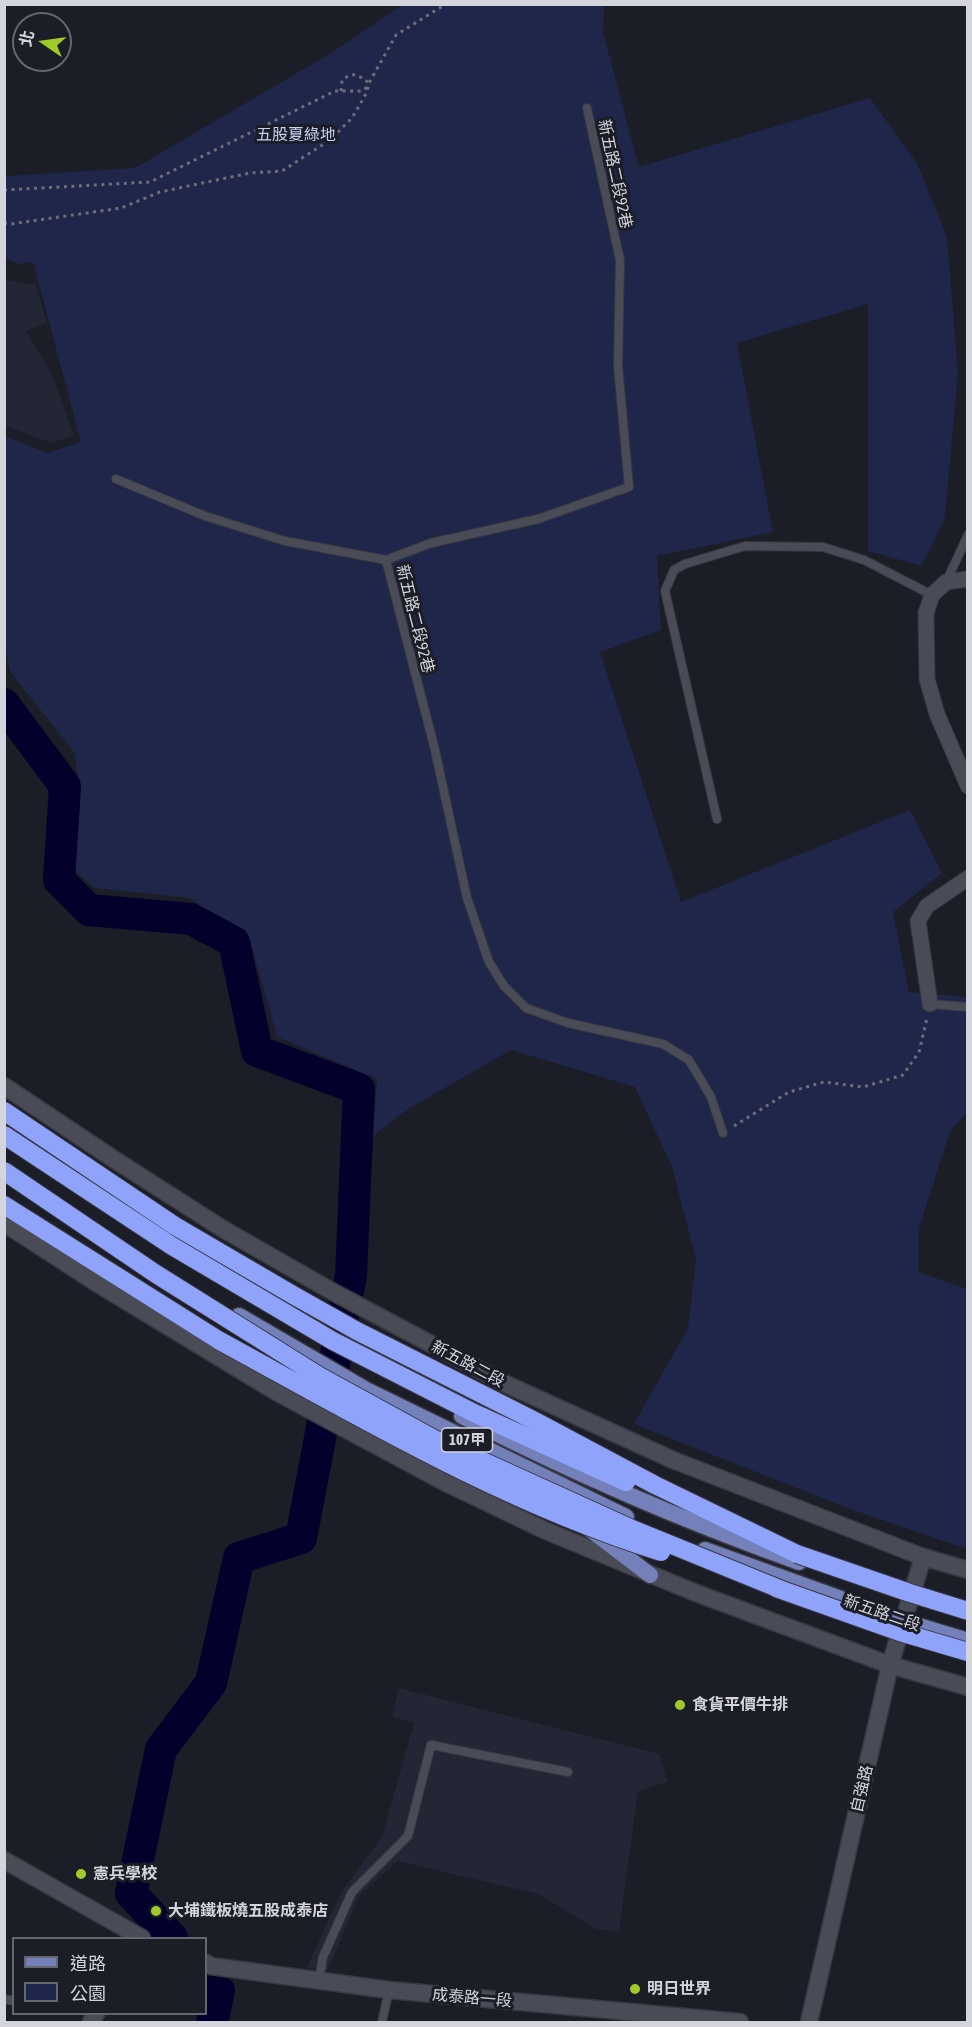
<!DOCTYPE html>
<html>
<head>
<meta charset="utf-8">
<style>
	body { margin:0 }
	#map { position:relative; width:972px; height:2027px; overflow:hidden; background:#1b1d27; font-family:"Asap Condensed","Noto Sans TC",sans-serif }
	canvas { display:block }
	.frame { position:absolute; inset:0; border:6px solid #d4d5dc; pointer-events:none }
	.legend { position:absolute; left:12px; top:1937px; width:195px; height:78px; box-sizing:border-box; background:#1b1d27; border:2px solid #65676f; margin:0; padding:8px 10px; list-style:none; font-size:18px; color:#d4d5dc }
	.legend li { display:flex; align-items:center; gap:12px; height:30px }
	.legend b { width:30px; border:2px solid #65676f }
	.north { position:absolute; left:12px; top:12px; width:60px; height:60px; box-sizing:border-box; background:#1b1d27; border:2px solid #65676f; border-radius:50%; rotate:283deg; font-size:16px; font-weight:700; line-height:24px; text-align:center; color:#d4d5dc }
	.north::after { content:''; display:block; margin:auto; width:21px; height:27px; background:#a1c92a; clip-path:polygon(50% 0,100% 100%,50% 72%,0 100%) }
</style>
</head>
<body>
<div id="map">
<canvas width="972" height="2027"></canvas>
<div class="frame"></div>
<ul class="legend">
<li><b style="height:8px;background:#7480b9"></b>道路</li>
<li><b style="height:16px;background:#20264a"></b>公園</li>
</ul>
<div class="north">北</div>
</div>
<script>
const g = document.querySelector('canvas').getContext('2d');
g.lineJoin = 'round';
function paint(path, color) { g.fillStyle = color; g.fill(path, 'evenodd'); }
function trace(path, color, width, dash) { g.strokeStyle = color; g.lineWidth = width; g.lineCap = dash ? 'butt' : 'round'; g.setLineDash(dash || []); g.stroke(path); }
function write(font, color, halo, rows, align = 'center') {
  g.font = font + ' "Asap Condensed","Noto Sans TC",sans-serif'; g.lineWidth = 6; g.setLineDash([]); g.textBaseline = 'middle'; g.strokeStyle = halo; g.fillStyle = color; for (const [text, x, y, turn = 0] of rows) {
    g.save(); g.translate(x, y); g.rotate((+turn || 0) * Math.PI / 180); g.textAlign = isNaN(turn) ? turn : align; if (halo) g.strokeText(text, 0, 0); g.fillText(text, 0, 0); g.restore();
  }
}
const built = new Path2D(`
	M4,280L36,285L47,323L26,331L52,374L74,436L52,443L5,426Z
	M399,1688L659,1754L668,1782L638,1791L619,1932L596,1929L538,1894L397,1861L359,1896L328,1970L307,1968L341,1892L382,1837L414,1723L392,1717Z`);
const green = new Path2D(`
	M402,5H604L603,32L639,167L870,98L918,165L947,237L958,373L945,517L922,566L868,551V304L737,343L773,532L657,556L661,630L600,652L681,902L910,810L942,873L893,912L909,992L967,997V1112L950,1132L919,1228L918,1272L967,1289V1549L853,1510L634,1424L688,1328L696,1259L672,1167L635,1087L511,1050L408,1109L373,1136L377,1079L277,1037L251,944L190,898L95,888L74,870L81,793L74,752L11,673L5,649V436L47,453L81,442L33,262L18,264L5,258V176L135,168L331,53Z`);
const river = new Path2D(`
	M4,704L65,786L59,880L89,910L191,919L234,942L257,1051L359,1089L351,1275L301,1538L239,1558L211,1683L161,1749L131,1893L172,1938
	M206,1976L219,1991L212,2022`);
const path = new Path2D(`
	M341,91L342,80C354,71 358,75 369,83
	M4,190L150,182L335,91H362L367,87
	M4,223L11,224L121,208L160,192L250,173L282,171L330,140L352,118L367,92L369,83L396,35L446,4
	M734,1126L789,1092L824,1082L863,1087L903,1075L919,1052L927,1018`);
const service = new Path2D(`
	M587,108L620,260L618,366L629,487L538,519L431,543L386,560L435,750L467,898L489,962L504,986L526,1008L568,1023L663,1044L689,1060L711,1097L723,1133
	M116,479L205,516L285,541L386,560
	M946,582L968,535
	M717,819L665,591L674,570L685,564L745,546L823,547L864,560L932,595
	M930,1004L968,1007
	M319,1981L323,1957L352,1892L408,1836L431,1745L568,1772
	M4,1999L14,2001
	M382,2022L389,1990`);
const minor = new Path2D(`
	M968,579L946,582L932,595L926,613L927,679L937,714L968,786
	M930,1004L918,921L927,906L968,878`);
const tertiary = new Path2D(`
	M91,2022L96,2014
	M809,2022L890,1665L923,1557`);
const secondary = new Path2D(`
	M4,1086L115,1160L223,1229L335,1293L508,1385L673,1460L923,1557L968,1570
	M4,1223L98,1284L278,1393L444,1482L544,1530L696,1593L890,1665L968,1687
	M4,1860L142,1938
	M206,1963L211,1966L389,1990L740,2022`);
const primary = new Path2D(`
	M239,1316L366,1390L626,1517
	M462,1416C571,1472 684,1521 799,1562
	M591,1530L650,1575
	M705,1550L902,1621L968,1641`);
const motorway = new Path2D(`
	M4,1111L175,1226L293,1295L357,1331L535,1421L655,1485L797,1554
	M4,1135L172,1246L333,1341L474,1413L626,1482
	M4,1205L220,1341`);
const motorwayBridge = new Path2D(`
	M4,1171L156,1274L319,1376L434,1439L630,1528L787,1592
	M220,1341C363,1419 505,1503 661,1552
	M797,1554L910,1593L968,1611
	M776,1588L900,1632L968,1652`);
const markers = [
	[680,1705,6,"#a1c92a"],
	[81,1874,6,"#a1c92a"],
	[156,1911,6,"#a1c92a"],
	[635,1989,6,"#a1c92a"]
];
const shields = [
	[467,1440,51]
];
const shieldNames = [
	["107甲",467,1440]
];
const parkNames = [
	["五股夏綠地",296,135]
];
const streetNames = [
	["新五路二段92巷",615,174,78],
	["新五路二段92巷",415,619,76],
	["新五路二段",468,1364,28],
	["新五路二段",882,1613,19],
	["自強路",862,1789,-77],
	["成泰路一段",472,1998,5]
];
const poiNames = [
	["食貨平價牛排",692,1705],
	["憲兵學校",93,1874],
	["大埔鐵板燒五股成泰店",168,1911],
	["明日世界",647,1989]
];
paint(built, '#222635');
paint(green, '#20264a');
trace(river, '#04002c', 32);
trace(service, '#373840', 10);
trace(minor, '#373840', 17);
trace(tertiary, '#373840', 19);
trace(secondary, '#373840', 19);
trace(primary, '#373840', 19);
trace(motorway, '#373840', 20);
trace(path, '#6d6e77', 3, [3, 4.5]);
trace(service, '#494c57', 8);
trace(minor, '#494c57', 15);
trace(tertiary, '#494c57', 16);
trace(secondary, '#494c57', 16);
trace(primary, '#7480b9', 16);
trace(motorway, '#90a3fb', 18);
trace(motorwayBridge, '#373840', 20, []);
trace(motorwayBridge, '#90a3fb', 18);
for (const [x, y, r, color] of markers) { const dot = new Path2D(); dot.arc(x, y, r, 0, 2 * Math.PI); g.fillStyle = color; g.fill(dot); trace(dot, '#1b1d27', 2); }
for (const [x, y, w] of shields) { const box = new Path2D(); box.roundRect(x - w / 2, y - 12, w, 24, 4.5); g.fillStyle = '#1b1d27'; g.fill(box); trace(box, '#d4d5dc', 1.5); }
write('bold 15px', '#d4d5dc', null, shieldNames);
write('16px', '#c7d1f4', '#1b1d27', parkNames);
write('16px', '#d4d5dc', '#1b1d27', streetNames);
write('bold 16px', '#d4d5dc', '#1b1d27', poiNames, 'left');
</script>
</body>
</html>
